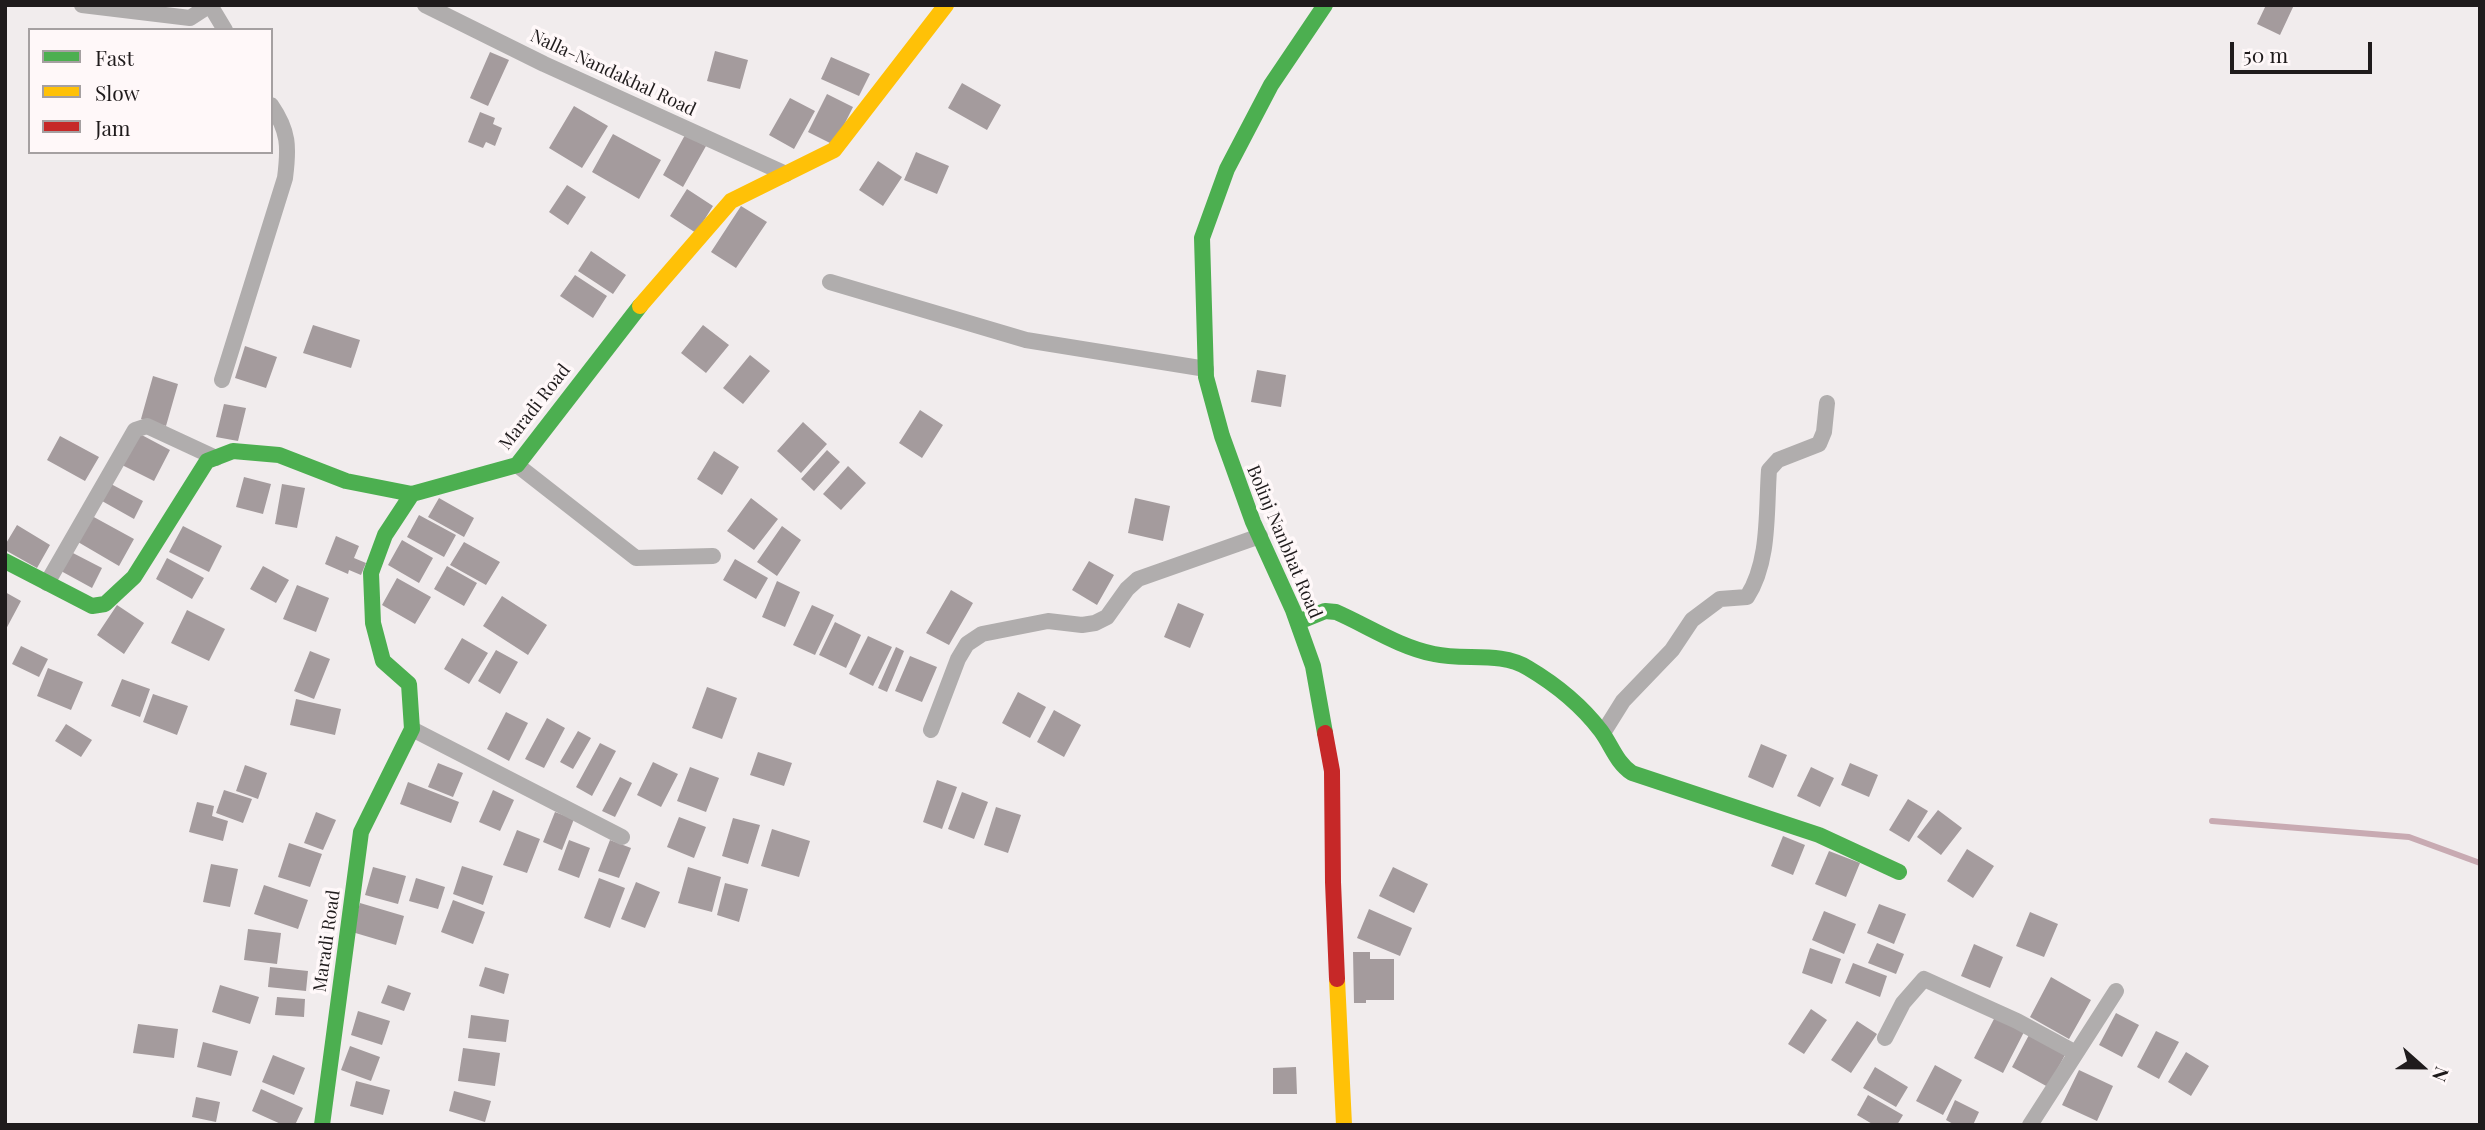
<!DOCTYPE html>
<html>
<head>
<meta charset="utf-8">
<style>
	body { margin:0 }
	#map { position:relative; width:2485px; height:1130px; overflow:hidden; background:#f1eced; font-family:"Playfair Display",serif }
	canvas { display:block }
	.frame { position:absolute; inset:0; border:7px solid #1f1b1c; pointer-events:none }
	.legend { position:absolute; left:28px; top:28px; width:245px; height:126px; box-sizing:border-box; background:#fff8f9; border:2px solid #a5a0a1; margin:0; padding:9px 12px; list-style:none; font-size:21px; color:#1f1b1c }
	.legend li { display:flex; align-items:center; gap:14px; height:35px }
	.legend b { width:35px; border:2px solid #a5a0a1 }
	.north { position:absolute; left:2387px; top:1032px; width:70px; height:70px; -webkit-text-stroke:5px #fff8f9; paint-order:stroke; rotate:111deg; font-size:19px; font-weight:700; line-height:28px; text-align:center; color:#1f1b1c }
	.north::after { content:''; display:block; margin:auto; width:24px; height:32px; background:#1f1b1c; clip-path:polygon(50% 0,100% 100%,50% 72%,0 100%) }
	.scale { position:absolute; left:2230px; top:42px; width:142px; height:32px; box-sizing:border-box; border:4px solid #1f1b1c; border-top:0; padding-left:9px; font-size:21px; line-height:24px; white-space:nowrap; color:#1f1b1c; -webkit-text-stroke:5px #fff8f9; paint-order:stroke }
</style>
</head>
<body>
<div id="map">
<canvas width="2485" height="1130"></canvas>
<div class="frame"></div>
<ul class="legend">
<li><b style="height:9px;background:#4caf50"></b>Fast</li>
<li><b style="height:9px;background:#ffc107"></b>Slow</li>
<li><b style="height:9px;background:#c62828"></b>Jam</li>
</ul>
<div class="north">N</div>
<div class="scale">50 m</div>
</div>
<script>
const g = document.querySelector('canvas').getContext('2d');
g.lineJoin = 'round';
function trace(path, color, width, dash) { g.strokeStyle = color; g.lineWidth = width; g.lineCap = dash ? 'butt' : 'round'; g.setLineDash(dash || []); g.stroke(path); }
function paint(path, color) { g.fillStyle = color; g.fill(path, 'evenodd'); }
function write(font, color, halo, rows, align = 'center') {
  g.font = font + ' "Playfair Display",serif'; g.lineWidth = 7; g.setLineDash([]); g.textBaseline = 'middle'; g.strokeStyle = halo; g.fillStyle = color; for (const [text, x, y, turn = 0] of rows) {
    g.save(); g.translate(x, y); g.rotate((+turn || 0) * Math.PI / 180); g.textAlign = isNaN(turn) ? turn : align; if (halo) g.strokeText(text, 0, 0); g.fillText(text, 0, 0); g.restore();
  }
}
const stream = new Path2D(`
	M2212,821L2409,837L2480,863`);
const building = new Path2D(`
	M2266,5H2294L2280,35L2257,24Z
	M715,51L748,60L740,89L707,81Z
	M490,52L509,60L488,106L470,98Z
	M831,57L870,74L859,96L821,79Z
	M962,83L1001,105L987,130L948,108Z
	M827,94L853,107L834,145L808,132Z
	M790,98L815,111L794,149L769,135Z
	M574,106L608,126L582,168L549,148Z
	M480,112L495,118L493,124L502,128L495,146L486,142L483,148L468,142Z
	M613,134L661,160L639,199L592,172Z
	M685,135L706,146L683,187L663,175Z
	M916,152L949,166L937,194L904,180Z
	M878,161L902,177L883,206L859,190Z
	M567,185L586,197L568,225L549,212Z
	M687,189L713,206L696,233L670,216Z
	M741,206L767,222L736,268L711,252Z
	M591,251L626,275L613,294L578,271Z
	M575,275L607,296L593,318L560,296Z
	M313,325L360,340L351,368L303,353Z
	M703,325L729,345L706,373L681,353Z
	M245,346L277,357L266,388L235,378Z
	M750,355L770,371L743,404L723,388Z
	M1257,370L1286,375L1281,407L1251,402Z
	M153,376L178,384L166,426L141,419Z
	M224,404L246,408L238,441L216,437Z
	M920,410L943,425L922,458L899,443Z
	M803,422L827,444L801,473L777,451Z
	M138,433L170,450L154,481L122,465Z
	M60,436L99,457L85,481L47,460Z
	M827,450L840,462L814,491L801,479Z
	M714,451L739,467L722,495L697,479Z
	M848,466L866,483L841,510L823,494Z
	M244,477L271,484L263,514L236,507Z
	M111,484L143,501L134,519L102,501Z
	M282,484L305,488L297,528L275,524Z
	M439,498L474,518L464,537L428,517Z
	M751,498L778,519L754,550L727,531Z
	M1135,498L1170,506L1163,541L1128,533Z
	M419,515L456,535L444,557L407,537Z
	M92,516L134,539L119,566L78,542Z
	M17,525L50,545L37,568L5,550V545Z
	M183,526L222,546L209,572L169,552Z
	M782,526L801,540L777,576L757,562Z
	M336,536L359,546L354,558L366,563L361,575L349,570L348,574L325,564Z
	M402,540L433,558L419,583L388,565Z
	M464,542L500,562L486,585L450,565Z
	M71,552L102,568L92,588L61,571Z
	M167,558L204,578L192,599L156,579Z
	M735,559L768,578L756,599L723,580Z
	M1089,561L1114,575L1097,605L1072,590Z
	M263,566L289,580L276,603L250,589Z
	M447,566L477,583L464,606L434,589Z
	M397,578L431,597L415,624L382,605Z
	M777,581L800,592L785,627L762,617Z
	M297,585L329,598L316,632L283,619Z
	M951,590L973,603L949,645L926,633Z
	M5,592L21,601L5,631Z
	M502,596L547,625L528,655L483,626Z
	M1178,603L1204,614L1190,648L1164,637Z
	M117,605L144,623L124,654L97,635Z
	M812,605L834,615L815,655L793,645Z
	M187,610L225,629L209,661L171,643Z
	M835,622L861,635L846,668L819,655Z
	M868,636L892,647L873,686L849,674Z
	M462,638L488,653L469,684L444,669Z
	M21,646L48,659L39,677L12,664Z
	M896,647L904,651L887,692L878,688Z
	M496,650L518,662L500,694L478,681Z
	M310,651L330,659L314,699L294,691Z
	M910,656L937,667L922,702L895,691Z
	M48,668L83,682L71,710L37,696Z
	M122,679L150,689L140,717L111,706Z
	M707,687L737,698L722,739L692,728Z
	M1018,692L1046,707L1030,738L1002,723Z
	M153,694L188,706L177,735L143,722Z
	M296,699L341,709L335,735L290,725Z
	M1054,710L1081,725L1064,757L1037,742Z
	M506,712L528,723L509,761L487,749Z
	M547,718L565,728L544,768L525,759Z
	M66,724L92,740L81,757L55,741Z
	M578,731L591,738L573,769L560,762Z
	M600,743L616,751L592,796L576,787Z
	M1761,744L1787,755L1773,788L1748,777Z
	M758,752L792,763L784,786L750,775Z
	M653,762L678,774L661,807L637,795Z
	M438,763L463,773L453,797L428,787Z
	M1850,763L1878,775L1869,797L1841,785Z
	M245,765L267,773L258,799L236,791Z
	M690,767L719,778L706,812L677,801Z
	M1811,767L1834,778L1820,807L1797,796Z
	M620,777L632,783L615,817L602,811Z
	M937,780L957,787L942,829L923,822Z
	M408,782L459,802L451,823L400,804Z
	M224,790L252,799L243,823L216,813Z
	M493,790L514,800L500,831L479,822Z
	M962,792L988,802L974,839L948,829Z
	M1908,799L1928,811L1909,842L1889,830Z
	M197,802L214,806L212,816L228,821L223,841L189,832Z
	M996,807L1021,815L1008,853L984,845Z
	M1938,810L1962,828L1941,855L1917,837Z
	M316,812L336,820L323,850L304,843Z
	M555,812L574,819L562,850L543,842Z
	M679,817L706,827L694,858L667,847Z
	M733,818L760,825L748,864L722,856Z
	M772,829L810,841L799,877L761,866Z
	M517,830L540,839L527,873L503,865Z
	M1783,836L1805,845L1793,875L1771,866Z
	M569,840L590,848L579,878L558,870Z
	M610,840L631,848L619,878L598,871Z
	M289,843L322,854L310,887L278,877Z
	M1967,849L1994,866L1973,898L1947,881Z
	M1829,851L1860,863L1846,897L1815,884Z
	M211,864L238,869L230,907L203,902Z
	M462,866L493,876L483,905L453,894Z
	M373,867L406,876L398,904L365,895Z
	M688,867L721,877L712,912L678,903Z
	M1393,867L1428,884L1414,913L1379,896Z
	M416,878L445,887L438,909L409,901Z
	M599,878L625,888L610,928L584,918Z
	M636,882L660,892L645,928L621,919Z
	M725,883L748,889L739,922L717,915Z
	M264,885L308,900L298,929L254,914Z
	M453,900L485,912L473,944L441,932Z
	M360,903L404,916L396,945L352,932Z
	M1879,904L1906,914L1894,944L1867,933Z
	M1369,909L1412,928L1400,956L1357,938Z
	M1824,911L1856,924L1844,954L1812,940Z
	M2030,912L2058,924L2044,957L2016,946Z
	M248,929L281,933L277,964L244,960Z
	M1877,943L1904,954L1896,974L1868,963Z
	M1974,944L2003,957L1990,988L1961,976Z
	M1810,948L1841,959L1832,984L1802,973Z
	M1353,952H1370V959H1394V1000H1366V1003H1354Z
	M1853,963L1887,976L1880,997L1845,983Z
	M270,967L308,971L306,991L268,987Z
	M485,967L509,974L504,994L479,986Z
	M2051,977L2091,1000L2069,1039L2030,1017Z
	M220,985L259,997L250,1024L212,1012Z
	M388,985L411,993L404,1011L381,1003Z
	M277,997L305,999L304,1017L275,1015Z
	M1811,1009L1827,1020L1804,1054L1788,1044Z
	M358,1011L390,1021L382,1045L351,1035Z
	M2116,1013L2139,1025L2122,1057L2099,1045Z
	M471,1015L509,1020L506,1042L468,1038Z
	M1995,1017L2024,1032L2003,1073L1974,1058Z
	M1857,1021L1877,1034L1851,1073L1831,1060Z
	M138,1024L178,1029L174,1058L133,1053Z
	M2156,1031L2179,1042L2159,1079L2137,1067Z
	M2030,1033L2066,1053L2048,1087L2012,1067Z
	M203,1042L238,1051L231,1076L197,1067Z
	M350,1046L380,1057L371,1081L341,1070Z
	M463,1048L500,1053L495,1086L458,1081Z
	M2186,1052L2209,1066L2191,1096L2168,1082Z
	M273,1055L305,1068L294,1095L262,1082Z
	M1935,1065L1962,1080L1943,1115L1916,1101Z
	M1296,1067L1297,1094H1273V1068Z
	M1875,1067L1908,1087L1896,1107L1863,1088Z
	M2079,1070L2113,1086L2097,1121L2062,1105Z
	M356,1081L390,1090L383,1115L350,1106Z
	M261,1089L303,1108L295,1125H283L252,1111Z
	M454,1091L491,1101L485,1122L449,1111Z
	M1868,1095L1903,1115L1897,1125H1874L1857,1115Z
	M196,1097L220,1102L216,1122L192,1117Z
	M1955,1100L1979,1112L1973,1125H1955L1946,1120Z`);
const street = new Path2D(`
	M82,5L190,18L210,5
	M210,5L225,30
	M425,5L544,64L786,174
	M830,282L1026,340L1206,369
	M222,380L285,178C289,147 289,131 271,105
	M517,465L636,558L713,556
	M47,583L135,430L147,426L216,458
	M412,729L622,837
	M931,730L958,659L967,644L982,634L1048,621L1082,625L1095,623L1107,617L1127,589L1138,579L1260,536
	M1603,733L1623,701L1672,650L1692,620L1720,599L1747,597C1770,561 1766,512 1769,470L1778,460L1819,444L1824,432L1827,403
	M1885,1038L1903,1003L1924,979L2017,1021L2076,1053
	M2030,1125L2116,991`);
const fast = new Path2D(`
	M1325,5L1271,85L1227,169L1202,238L1206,377L1222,436L1253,522L1293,610L1313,666L1325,733
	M5,561L92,606L105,604L134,577L207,461L233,451L279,455L346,481L412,494
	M1298,622L1325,611L1336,612C1368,626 1399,647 1434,654C1465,661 1500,651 1528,668C1555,684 1582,706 1601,731C1612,746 1616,762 1632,773L1819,835L1899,872
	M322,1125L361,832L412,729L409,684L383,661L373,623L371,573L385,535L412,494L517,465L640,306`);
const slow = new Path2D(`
	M640,306L731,201L834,150L946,5
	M1337,979L1344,1125`);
const jam = new Path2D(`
	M1325,733L1332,771L1333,882L1337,979`);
const streetNames = [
	["Nalla-Nandakhal Road",613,73,25],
	["Maradi Road",535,407,-52],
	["Bolinj Nanbhat Road",1284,542,67],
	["Maradi Road",327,941,-82]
];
trace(stream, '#c8aab2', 6);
paint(building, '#a49b9d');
trace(street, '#b0adad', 16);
trace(fast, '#4caf50', 16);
trace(slow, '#ffc107', 16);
trace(jam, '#c62828', 16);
write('18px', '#1f1b1c', '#fff8f9', streetNames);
</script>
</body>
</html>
